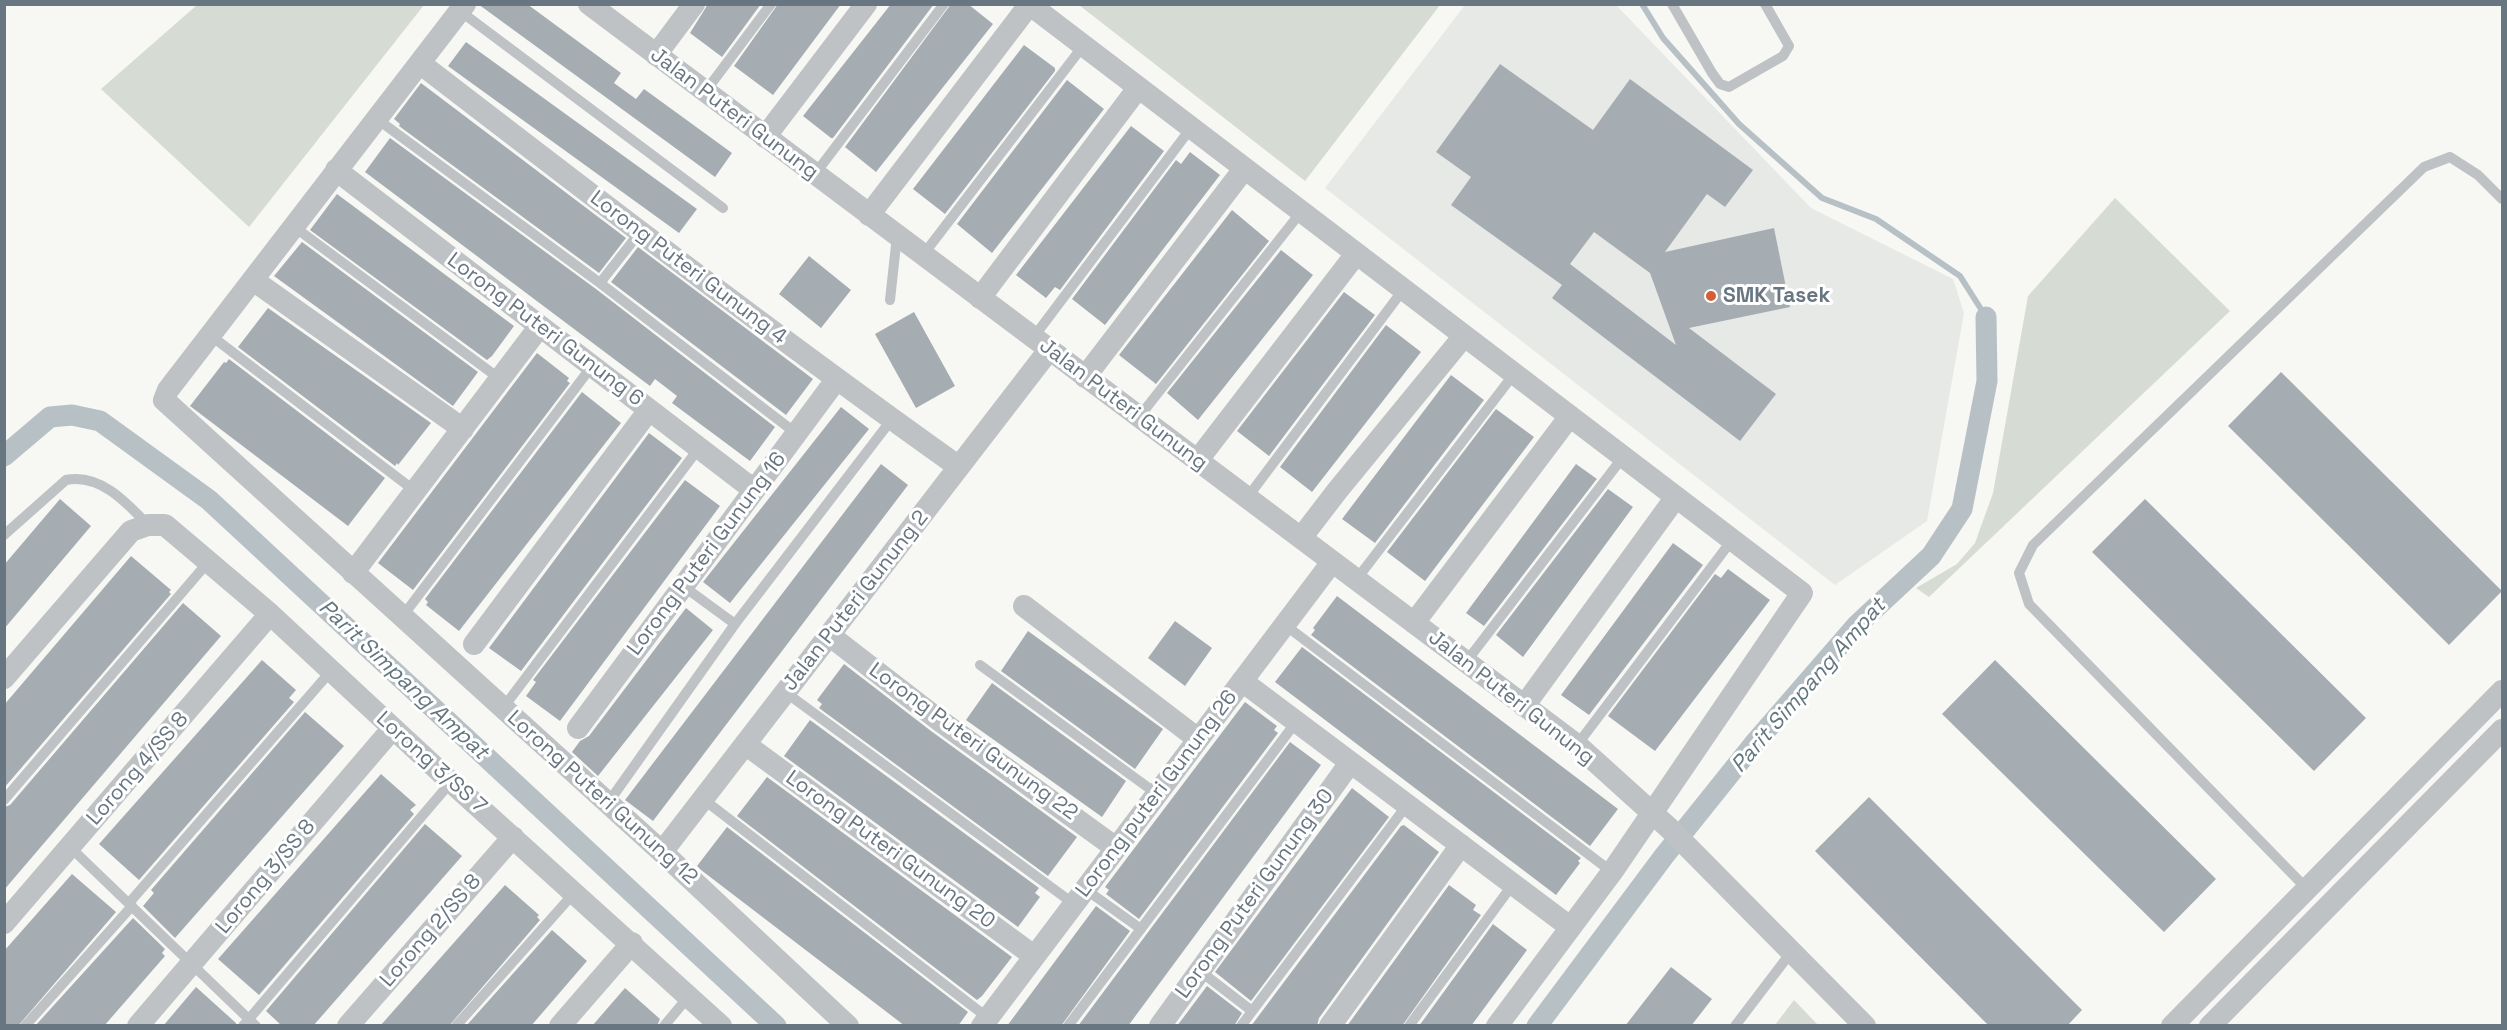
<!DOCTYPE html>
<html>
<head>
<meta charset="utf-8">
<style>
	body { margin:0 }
	#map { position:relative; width:2507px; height:1030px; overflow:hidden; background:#f7f7f4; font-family:"Space Grotesk",sans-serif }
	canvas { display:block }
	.frame { position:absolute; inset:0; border:6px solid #687682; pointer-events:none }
</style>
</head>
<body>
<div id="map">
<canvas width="2507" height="1030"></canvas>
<div class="frame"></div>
</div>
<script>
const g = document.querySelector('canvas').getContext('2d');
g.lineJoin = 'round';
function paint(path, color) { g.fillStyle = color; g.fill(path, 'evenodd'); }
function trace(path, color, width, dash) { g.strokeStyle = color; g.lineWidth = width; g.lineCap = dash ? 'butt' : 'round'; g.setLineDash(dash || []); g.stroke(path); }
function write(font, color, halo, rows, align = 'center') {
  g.font = font + ' "Space Grotesk",sans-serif'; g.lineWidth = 6; g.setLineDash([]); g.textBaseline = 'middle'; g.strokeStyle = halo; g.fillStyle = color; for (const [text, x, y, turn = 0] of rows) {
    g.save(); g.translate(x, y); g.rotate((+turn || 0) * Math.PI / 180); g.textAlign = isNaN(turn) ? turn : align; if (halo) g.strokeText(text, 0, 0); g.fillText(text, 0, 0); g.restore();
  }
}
const built = new Path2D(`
	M1465,5H1616L1811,208L1953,279L1964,313L1927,521L1835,585L1325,188Z`);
const green = new Path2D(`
	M197,5H424L249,227L101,89Z
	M1079,5H1440L1305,181Z
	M2115,198L2230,311L1929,597L1916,588L1957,564L1975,543L1993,493L2028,296Z
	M1794,1000L1818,1025H1775Z`);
const stream = new Path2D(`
	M1642,4L1663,38L1739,124L1822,198L1876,219L1960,276L1986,317`);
const canal = new Path2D(`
	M4,456L50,417L72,415L100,421L209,500L776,1026
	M1537,1026L1664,856L1753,745L1857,625L1931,556L1962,509L1987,381L1986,317`);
const building = new Path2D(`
	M478,4H527L621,73L614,83L636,99L644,89L732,153L715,177Z
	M708,4H761L722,57L690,33Z
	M778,4H841L773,95L734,66Z
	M891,4H934L833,138H831L803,116Z
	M951,4H968L993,24L876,172L845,147Z
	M466,42L697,209L679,233L448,66Z
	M1024,45L1055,68V71L945,214L913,189Z
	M1500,64L1593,130L1630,79L1753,170L1725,207L1707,194L1665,252L1774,228L1790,307L1689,328L1776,394L1740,441L1552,298L1562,285L1451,205L1471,177L1436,152ZM1594,232L1650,273L1676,345L1570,264Z
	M1067,80L1104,109L992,253L957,224Z
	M421,83L626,238L599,273L399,126L400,124L394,119Z
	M1131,126L1164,151L1060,290L1055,287L1046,298L1016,275Z
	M390,138L596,289L775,427L750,461L672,403L677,396L655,379L650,386L365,172Z
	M1190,152L1220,175L1105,325L1072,299L1176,160L1181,164Z
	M337,194L514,326L492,356L487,360L310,230Z
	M1232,210L1269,241L1156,384L1119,355Z
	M302,242L478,372L453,406L274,276Z
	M638,247L813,379L786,415L611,282Z
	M1281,250L1313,275L1198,420L1167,393Z
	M809,256L851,290L821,328L779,294Z
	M1344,292L1375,315L1269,456L1237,431Z
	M268,308L431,423L398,465L397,463L395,466L238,347Z
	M914,312L955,386L916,408L875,334Z
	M1386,325L1421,352L1312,492L1280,467Z
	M537,353L569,378L567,381L570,383L413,590L378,563Z
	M229,359L385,478L348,526L190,406L224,362L226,363Z
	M2281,372L2502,591L2449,645L2228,426Z
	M1451,375L1484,400L1375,543L1342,519Z
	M582,392L621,423L459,631L426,605L428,602L425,599Z
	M841,407L869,429L730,603L703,582Z
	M1496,409L1534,437L1425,581L1387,552Z
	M649,433L682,458L521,671L489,648Z
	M881,464L908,485L653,821L625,800Z
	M1576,464L1597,479L1596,480L1484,626L1466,613Z
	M685,480L720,506L560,721L526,696L536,682L533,680Z
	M1608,489L1633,507L1523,657L1496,635Z
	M60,499L91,526L4,629V565Z
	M2145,499L2366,718L2314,771L2092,552Z
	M1673,543L1703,565L1589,715L1561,695Z
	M131,556L171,590L169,592L171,594L4,788V705Z
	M1728,569L1770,600L1655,751L1608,716L1715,574L1721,578Z
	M1337,596L1618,809L1590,846L1311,635L1315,630L1313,628Z
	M183,603L221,636L4,890V807L10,805Z
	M686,608L713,630L598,776L572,752L580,741L589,736Z
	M1175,621L1212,648L1185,686L1148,658Z
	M1028,631L1163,729L1135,769L1001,671Z
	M1302,647L1581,858L1578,861L1580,863L1556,895L1275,682Z
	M262,660L296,690L289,698L294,702L139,880L99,844Z
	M1995,660L2216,879L2164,932L1942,714Z
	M844,664L931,731L1077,837L1048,876L819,708L822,704L817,700Z
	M992,683L1126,781L1102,817L966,720Z
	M1245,702L1277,726L1274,730L1278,733L1139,919L1106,894L1109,890L1105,887Z
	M305,712L344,746L175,938L143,906L154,893L151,890Z
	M810,720L1039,888L1035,893L1040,897L1018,927L784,756Z
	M1290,742L1321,765L1128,1026H1078Z
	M381,774L416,805L410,810L414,814L259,995L218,959Z
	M767,777L1012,957L982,996L977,1000L737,816Z
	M1352,788L1389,817L1251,1001L1215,972Z
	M1869,797L2082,1010L2067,1026H1989L1815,851Z
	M425,824L462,856L313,1026H282L266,1011Z
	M1404,825L1439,852L1319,1018L1317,1026H1251L1401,826Z
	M727,827L968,1012L958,1026H905L701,870L697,866Z
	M72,874L116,912L18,1026H4V951Z
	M505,885L539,915L537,917L540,920L449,1026H380Z
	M1449,885L1476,905L1473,910L1481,915L1402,1026H1347Z
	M1096,906L1130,931L1061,1026H1007Z
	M133,918L165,949L162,953L165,956L104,1026H35Z
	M1493,924L1527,950L1471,1026H1419Z
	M552,930L587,961L531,1026H466Z
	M1671,967L1712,999L1691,1026H1625Z
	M1207,986L1242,1013L1234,1026H1177Z
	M196,987L236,1023V1026H163Z
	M625,988L660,1019L657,1026H592Z`);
const service = new Path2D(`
	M1672,4L1712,73L1720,84L1729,87L1783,56L1789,46L1765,4
	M460,11L723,208
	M705,92L771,4
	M377,119L600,283L797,434
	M815,174L944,4
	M293,226L500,379
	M923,255L1083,46
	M600,283L640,232
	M890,300L897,236
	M210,335L415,491
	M1033,338L1191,128
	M1139,417L1301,212
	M1247,498L1403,290
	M4,535L66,480C100,473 127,503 148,525
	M1356,580L1514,374
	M683,586L735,624
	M402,617L592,366
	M1285,625L1612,872
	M1466,662L1623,457
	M980,665L1157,794
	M785,692L1074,904
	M503,708L699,448
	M1577,745L1732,540
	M703,799L988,1018
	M4,800L209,561
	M608,803L735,624L892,419
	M70,847L256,1026
	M1085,889L1141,929
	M2307,889L2029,604L2019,573L2033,545L2424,167L2450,157L2478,175L2502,199
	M129,903L331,671
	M1200,971L1252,1011
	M25,1026L132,906
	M243,1026L451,782
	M456,1026L574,893
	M664,1026L689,996
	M1068,1026L1296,722
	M1241,1026L1407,805
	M1409,1026L1513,884
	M1735,1026L1792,951`);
const minor = new Path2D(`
	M465,4L168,390L164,400L662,852L848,1026
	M589,4L1577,745L1670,829L1865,1026
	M1029,4L1802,593L1612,872L1497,1026
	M656,55L694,4
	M421,64C599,201 776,337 959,467
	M765,137L866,4
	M336,170L754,490
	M869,215L1029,5
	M253,280L463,429
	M980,298L1138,88
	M1085,377L1244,169
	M1197,461L1356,254
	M1301,538L1337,491L1464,336
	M353,573L540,326
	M1024,606L1198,739
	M1414,623L1570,416
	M829,635L939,720L1116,848
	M474,644L649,410
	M4,678L131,531L148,525H165L270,614L451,782L721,1026
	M1242,681L1570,927
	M1524,706L1676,497
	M578,728L836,380
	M745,744L1034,956
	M662,852L1049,350
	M4,923L270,614
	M138,1026L393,728
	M348,1026L513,837
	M560,1026L632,943
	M982,1026L1332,562
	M1160,1026L1350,763
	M1330,1026L1461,845
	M2172,1026L2502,691
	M2210,1026L2502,730`);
const markers = [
	[1711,296,6,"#d45f37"]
];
const streetNames = [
	["Jalan Puteri Gunung",734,114,37],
	["Lorong Puteri Gunung 4",688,268,37],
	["Lorong Puteri Gunung 6",545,330,37],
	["Jalan Puteri Gunung",1123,405,37],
	["Lorong Puteri Gunung 16",707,554,-53],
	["Jalan Puteri Gunung 2",856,601,-52],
	["Jalan Puteri Gunung",1511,698,38],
	["Lorong Puteri Gunung 22",973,742,36],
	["Lorong 3/SS 7",431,763,42],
	["Lorong 4/SS 8",138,769,-49],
	["Lorong puteri Gunung 26",1157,794,-53],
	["Lorong Puteri Gunung 12",602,798,42],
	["Lorong Puteri Gunung 20",890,850,36],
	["Lorong 3/SS 8",266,877,-50],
	["Lorong Puteri Gunung 30",1255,894,-54],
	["Lorong 2/SS 8",431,931,-49]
];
const poiNames = [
	["SMK Tasek",1723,296]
];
const waterNames = [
	["Parit Simpang Ampat",403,680,43],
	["Parit Simpang Ampat",1809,686,-49]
];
paint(built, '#e7e9e7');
paint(green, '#d6dbd4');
trace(stream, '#b7c1c5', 6);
trace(canal, '#b7c1c5', 21);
paint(building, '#a6adb2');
trace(service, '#bec2c5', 10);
trace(minor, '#bec2c5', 22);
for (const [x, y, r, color] of markers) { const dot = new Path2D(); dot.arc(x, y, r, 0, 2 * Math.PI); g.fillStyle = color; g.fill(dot); trace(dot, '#fff', 2); }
write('21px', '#687682', '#fff', streetNames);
write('bold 21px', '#687682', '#fff', poiNames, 'left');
write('italic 22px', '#64777f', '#fff', waterNames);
</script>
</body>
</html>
